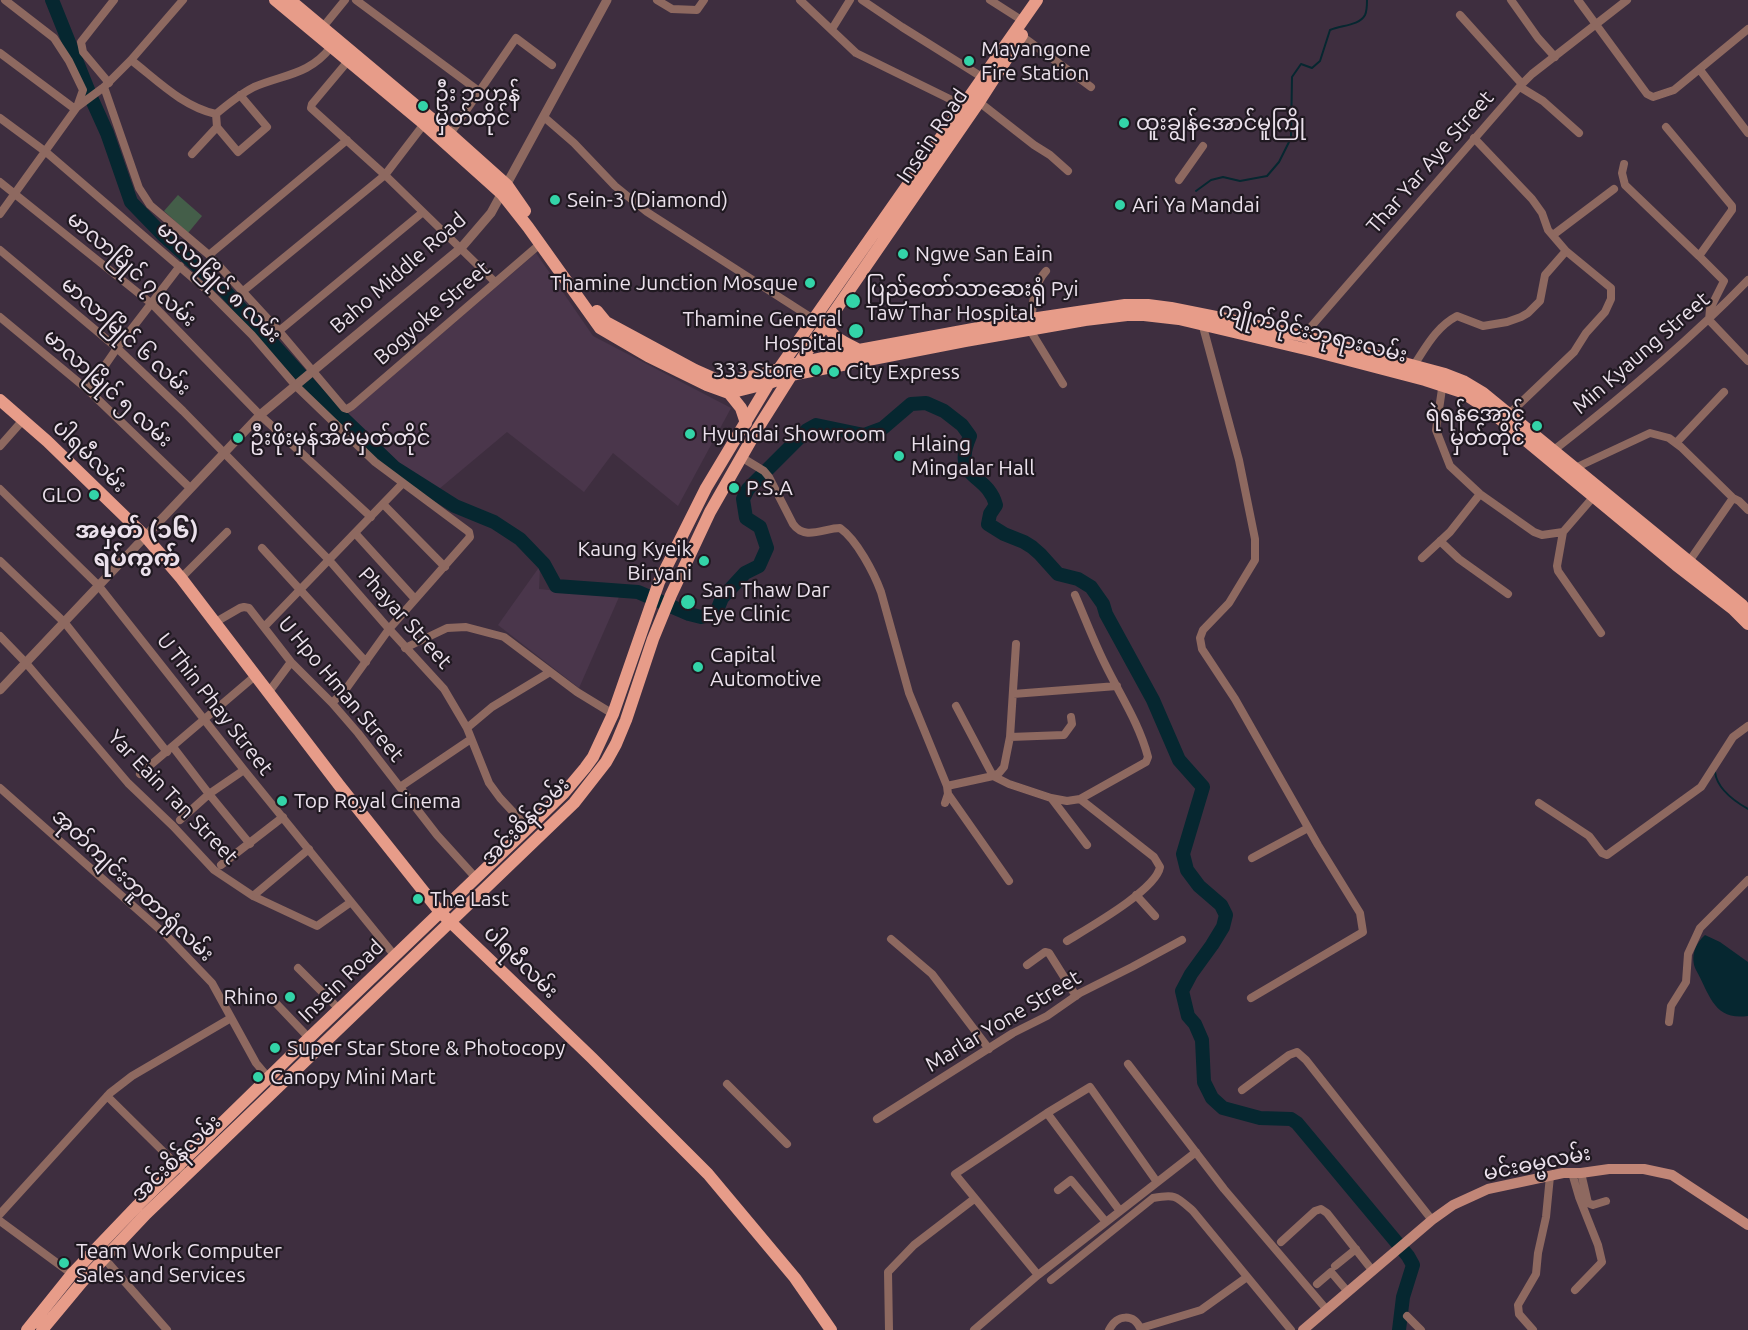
<!DOCTYPE html>
<html>
<head>
<meta charset="utf-8">
<style>
	body { margin:0 }
	canvas { display:block; background:#3e2e3f }
</style>
</head>
<body>
<canvas width="1748" height="1330"></canvas>
<script>
const g = document.querySelector('canvas').getContext('2d');
g.lineJoin = 'round';
function paint(path, color) { g.fillStyle = color; g.fill(path, 'evenodd'); }
function trace(path, color, width, dash) { g.strokeStyle = color; g.lineWidth = width; g.lineCap = dash ? 'butt' : 'round'; g.setLineDash(dash || []); g.stroke(path); }
function write(font, color, halo, rows, align = 'center') {
  g.font = font + ' Ubuntu,"Noto Sans Myanmar",sans-serif'; g.lineWidth = 4.5; g.setLineDash([]); g.textBaseline = 'middle'; g.strokeStyle = halo; g.fillStyle = color; for (const [text, x, y, turn = 0] of rows) {
    g.save(); g.translate(x, y); g.rotate((+turn || 0) * Math.PI / 180); g.textAlign = isNaN(turn) ? turn : align; if (halo) g.strokeText(text, 0, 0); g.fillText(text, 0, 0); g.restore();
  }
}
const built = new Path2D(`
	M536,253L593,336L731,408L678,506L613,453L584,492L507,432L439,489L400,465L346,416Z
	M540,566L539,589L619,597L579,688L498,625Z`);
const green = new Path2D(`
	M178,195L202,216L188,233L164,211Z`);
const water = new Path2D(`
	M1705,935L1720,942L1748,962V1016C1714,1021 1710,995 1696,970C1690,957 1695,944 1705,935Z`);
const stream = new Path2D(`
	M1196,191L1211,180L1223,177L1240,181L1267,176L1279,162L1291,138L1292,77L1301,64L1312,68L1320,61L1330,30C1341,25 1359,26 1365,15C1367,11 1367,4 1367,0
	M1715,772C1717,789 1734,801 1748,809`);
const river = new Path2D(`
	M52,0L93,102L107,133L131,202L162,234L225,291L318,394L395,468L455,506L494,522L520,539L544,564L556,586L638,592L689,614L701,617L716,613L722,598L745,573L759,566L767,548L760,527L746,518L743,499L748,489L807,430L816,425L864,435L883,428L911,404L926,403L944,411L962,425L970,436C951,480 987,472 996,505L990,514L988,524L1004,534L1024,542L1032,547L1040,554L1058,574L1078,579L1091,587L1103,604L1106,614L1153,700L1179,760L1203,787L1183,854L1187,870L1199,886L1221,905L1226,915L1223,927L1212,945L1191,974L1182,991L1188,1016L1195,1024L1202,1040L1204,1082L1212,1098L1223,1108L1260,1118L1291,1119L1297,1123L1408,1256L1413,1265L1403,1297L1399,1330`);
const minor = new Path2D(`
	M5,0L54,38L69,61L83,90L77,107
	M356,0L480,92
	M657,0L672,9L697,10L704,0
	M800,0L856,53L964,106
	M862,0L902,27L985,79
	M990,0L1023,21
	M1511,0L1538,38L1555,57
	M1578,0L1647,94L1653,97L1674,90L1748,29
	M1460,15L1522,84
	M323,27L345,0
	M832,29L850,0
	M1019,34L1091,87
	M0,53L75,109
	M131,60C157,80 183,107 216,114
	M348,61L312,104L311,108L385,175L495,282
	M1700,70L1748,133
	M109,83L83,52L81,42L114,0
	M104,87L139,188L150,205L209,255L279,331L344,408L347,409L352,406L540,244
	M1520,87L1543,101L1579,133
	M979,102L1034,145L1050,155L1068,171
	M216,114C228,104 240,94 254,87C285,74 309,75 331,47
	M216,114L217,127L238,152L267,127L240,95
	M544,117L574,143L615,186L647,212L815,320
	M0,118L46,152L209,292L252,335L295,385L375,462L469,532L470,537L389,629L346,689L332,703
	M450,134L516,38L552,65
	M1474,138L1532,199L1542,213L1548,230L1566,251L1611,288V299L1605,312L1586,333L1574,352L1509,414
	M192,154L217,127
	M1624,164L1622,173L1625,185L1699,256L1732,210V206L1666,127
	M1179,180L1203,146
	M0,182L152,304L260,415L371,517
	M0,214L77,107L104,87L131,60L183,0
	M1553,235L1614,189
	M0,250L117,348L183,411L329,560L389,629L444,689L467,728L489,783L500,798L528,828
	M209,255L347,140
	M1699,256L1724,281L1710,309L1709,320L1748,361
	M242,292L385,175L424,124
	M0,317L88,390L190,488
	M1032,319C1032,303 1035,283 1046,271
	M1202,323L1239,460L1255,539V560L1229,603L1203,630L1200,638L1202,649L1235,699L1318,845L1360,913L1363,932L1251,998
	M1030,330L1063,384
	M279,331L423,212
	M1303,336L1522,84L1532,74L1627,0
	M1414,365C1426,347 1436,327 1457,316L1483,326L1507,322L1521,317L1528,313L1540,301L1545,275L1566,251
	M1443,382L1436,430L1450,466L1480,494L1534,532L1542,535L1563,532
	M88,390L117,348L180,266
	M1676,443L1724,392
	M0,446L23,420
	M1554,450C1622,397 1688,342 1748,280
	M741,457L764,471L769,477L793,524C805,541 824,528 840,528C857,540 874,573 881,592L909,693L947,786L948,794L945,803
	M1575,468L1650,433L1669,438L1681,447L1733,498L1739,501L1748,510
	M0,489L98,585L244,770L395,956
	M1595,495L1563,532L1557,566L1558,571L1601,633
	M383,504L445,567
	M355,533L415,599
	M1440,541L1459,559L1508,594
	M262,548L366,662
	M1422,558L1450,532L1480,494
	M0,561L65,623L167,752
	M1688,563L1733,498
	M181,578L227,532
	M214,623L240,608L244,607L249,608L291,662L332,703L358,733L437,835L476,878
	M265,626L403,483
	M0,636L26,663L128,783L173,826L214,870L253,896L317,926L351,902
	M405,648L447,628L466,627L504,637L577,692L613,714
	M268,693L291,662
	M1013,694L1117,686
	M956,706L993,776L1009,784L1051,798L1067,801L1080,799L1146,762L1148,757C1139,723 1120,695 1105,664C1094,642 1085,618 1075,595
	M467,728L492,707L550,672
	M1010,737L1064,735L1072,724L1071,717
	M173,747L209,794L250,844
	M140,774L255,676
	M947,786L993,776L999,773L1004,767L1010,737L1016,644
	M400,787L471,739
	M0,788L166,935L212,983L256,1063L277,1088
	M948,794L1009,881
	M1052,799L1087,845
	M1539,803L1589,836L1602,853L1607,855L1701,787L1733,737L1748,726
	M180,820L209,794L244,770
	M1252,858L1308,828
	M221,865L283,817
	M1136,895L1155,916
	M253,896L309,849
	M891,939L932,974L989,1049
	M1067,941C1088,928 1156,890 1160,867L1154,857L1080,799
	M1027,965L1045,952L1049,953L1076,996
	M298,968L339,1009
	M270,997L309,1038
	M1669,1022L1671,1006L1686,982L1688,954L1700,928L1748,880
	M1128,1064L1224,1189L1327,1310
	M727,1084L787,1144
	M1242,1090L1289,1055L1297,1052L1306,1060L1432,1220
	M107,1096L181,1169
	M1047,1113L1120,1211
	M877,1119L1013,1033L1047,1016L1080,993L1132,967L1182,940
	M1572,1173L1579,1197L1598,1245L1602,1262L1575,1290
	M1581,1173L1588,1203L1593,1205L1606,1201
	M1058,1190L1071,1180L1106,1222
	M0,1214L110,1093L132,1076L231,1018
	M0,1221L72,1274
	M1281,1242L1315,1211L1321,1209L1327,1213L1372,1270
	M103,1257L167,1330
	M1335,1266L1356,1249
	M1038,1275L955,1174L1047,1113L1090,1087L1157,1182
	M1051,1280L1153,1198C1176,1194 1176,1196 1193,1211L1291,1330
	M1317,1284L1331,1272L1348,1292
	M1407,1316L1421,1330
	M1141,1328L1201,1310L1247,1277
	M889,1330L888,1272L914,1245L974,1199
	M974,1330L1038,1275L1196,1152
	M1109,1330C1117,1314 1134,1313 1141,1330
	M1533,1330L1519,1314L1518,1305L1536,1274L1538,1253L1546,1217L1550,1176`);
const tertiary = new Path2D(`
	M0,690L260,415L461,248L491,213L607,0`);
const secondary = new Path2D(`
	M1303,1330L1432,1220L1453,1205L1488,1189L1563,1173H1581L1609,1169H1644L1672,1175L1748,1225`);
const primary = new Path2D(`
	M275,0L424,124L502,194L528,227L600,328L648,356L707,385L729,393L769,383L791,375L965,341L1085,320L1127,315H1144L1179,319L1314,351L1425,380L1462,392L1489,410L1676,565L1733,609L1748,624
	M290,0L450,134L507,185L525,211
	M597,311L606,322L695,370L722,382L755,376L799,363L859,350L1011,322L1125,305H1148L1171,308L1226,319L1303,336L1445,374L1463,381L1483,393L1742,605L1748,612
	M827,323C831,338 846,343 859,350
	M729,393L741,408L746,423
	M0,400L47,441L145,536L181,578L339,785L440,912L592,1058L708,1174L795,1278L831,1330
	M27,1330L72,1274L138,1205L309,1038L528,828L564,793L585,768L593,757L613,714L659,582L706,488L769,383L1037,0
	M42,1330L82,1282L146,1214L574,803L606,762L616,744L626,720L653,639L671,595L710,512L758,428L799,363L979,102L1022,35`);
const markers = [
	[969,61,6,"#33d4a8"],
	[423,106,6,"#33d4a8"],
	[1124,123,6,"#33d4a8"],
	[555,200,6,"#33d4a8"],
	[1120,205,6,"#33d4a8"],
	[903,254,6,"#33d4a8"],
	[810,283,6,"#33d4a8"],
	[853,301,8,"#33d4a8"],
	[856,331,8,"#33d4a8"],
	[816,370,6,"#33d4a8"],
	[834,372,6,"#33d4a8"],
	[1537,426,6,"#33d4a8"],
	[690,434,6,"#33d4a8"],
	[238,438,6,"#33d4a8"],
	[899,456,6,"#33d4a8"],
	[734,488,6,"#33d4a8"],
	[94,495,6,"#33d4a8"],
	[704,561,6,"#33d4a8"],
	[688,602,8,"#33d4a8"],
	[698,667,6,"#33d4a8"],
	[282,801,6,"#33d4a8"],
	[418,899,6,"#33d4a8"],
	[290,997,6,"#33d4a8"],
	[275,1048,6,"#33d4a8"],
	[258,1077,6,"#33d4a8"],
	[64,1263,6,"#33d4a8"]
];
const poiNames = [
	["Mayangone",981,49],
	["Fire Station",981,73],
	["ဦး ဘဟန်",435,94],
	["မှတ်တိုင်",435,118],
	["ထူးချွန်အောင်မူကြို",1136,123],
	["Sein-3 (Diamond)",567,200],
	["Ari Ya Mandai",1132,205],
	["Ngwe San Eain",915,254],
	["Thamine Junction Mosque",798,283,"right"],
	["ပြည်တော်သာဆေးရုံ Pyi",866,289],
	["Taw Thar Hospital",866,313],
	["Thamine General",842,319,"right"],
	["Hospital",842,343,"right"],
	["333 Store",804,370,"right"],
	["City Express",846,372],
	["ရဲရန်အောင်",1525,414,"right"],
	["မှတ်တိုင်",1525,438,"right"],
	["Hyundai Showroom",702,434],
	["ဦးဖိုးမှန်အိမ်မှတ်တိုင်",250,438],
	["Hlaing",911,444],
	["Mingalar Hall",911,468],
	["P.S.A",746,488],
	["GLO",82,495,"right"],
	["Kaung Kyeik",692,549,"right"],
	["Biryani",692,573,"right"],
	["San Thaw Dar",702,590],
	["Eye Clinic",702,614],
	["Capital",710,655],
	["Automotive",710,679],
	["Top Royal Cinema",294,801],
	["The Last",430,899],
	["Rhino",278,997,"right"],
	["Super Star Store & Photocopy",287,1048],
	["Canopy Mini Mart",270,1077],
	["Team Work Computer",76,1251],
	["Sales and Services",76,1275]
];
const streetNames = [
	["Insein Road",932,136,-56],
	["Thar Yar Aye Street",1430,162,-49],
	["မာလာမြိုင် ၇ လမ်း",132,269,41],
	["Baho Middle Road",398,273,-41],
	["မာလာမြိုင် ၈ လမ်း",219,282,44],
	["Bogyoke Street",432,313,-41],
	["ကျိုက်ဝိုင်းဘုရားလမ်း",1313,332,14],
	["မာလာမြိုင် ၆ လမ်း",126,336,42],
	["Min Kyaung Street",1641,353,-41],
	["မာလာမြိုင် ၅ လမ်း",108,388,42],
	["ပါရမီလမ်း",90,456,44],
	["Phayar Street",405,618,48],
	["U Hpo Hman Street",341,689,50],
	["U Thin Phay Street",215,704,52],
	["Yar Eain Tan Street",173,797,46],
	["အင်းစိန်လမ်း",525,821,-45],
	["အုတ်ကျင်းဘူတာရုံလမ်း",133,885,43],
	["ပါရမီလမ်း",521,962,44],
	["Insein Road",341,981,-44],
	["Marlar Yone Street",1003,1021,-31],
	["အင်းစိန်လမ်း",176,1158,-44],
	["မင်းဓမ္မလမ်း",1537,1163,-11]
];
const quarterNames = [
	["အမှတ် (၁၆)",137,530],
	["ရပ်ကွက်",137,558]
];
paint(built, '#4a364b');
paint(green, '#445e49');
paint(water, '#062730');
trace(stream, '#062730', 2);
trace(river, '#062730', 14);
trace(minor, '#8e6960', 8);
trace(tertiary, '#8e6960', 9);
trace(secondary, '#c18677', 10);
trace(primary, '#e79c89', 12);
for (const [x, y, r, color] of markers) { const dot = new Path2D(); dot.arc(x, y, r, 0, 2 * Math.PI); g.fillStyle = color; g.fill(dot); trace(dot, '#201921', 2); }
write('21px', '#ebe1ec', '#201921', poiNames, 'left');
write('21px', '#ebe1ec', '#201921', streetNames);
write('bold 24px', '#ebe1ec', '#201921', quarterNames);
</script>
</body>
</html>
